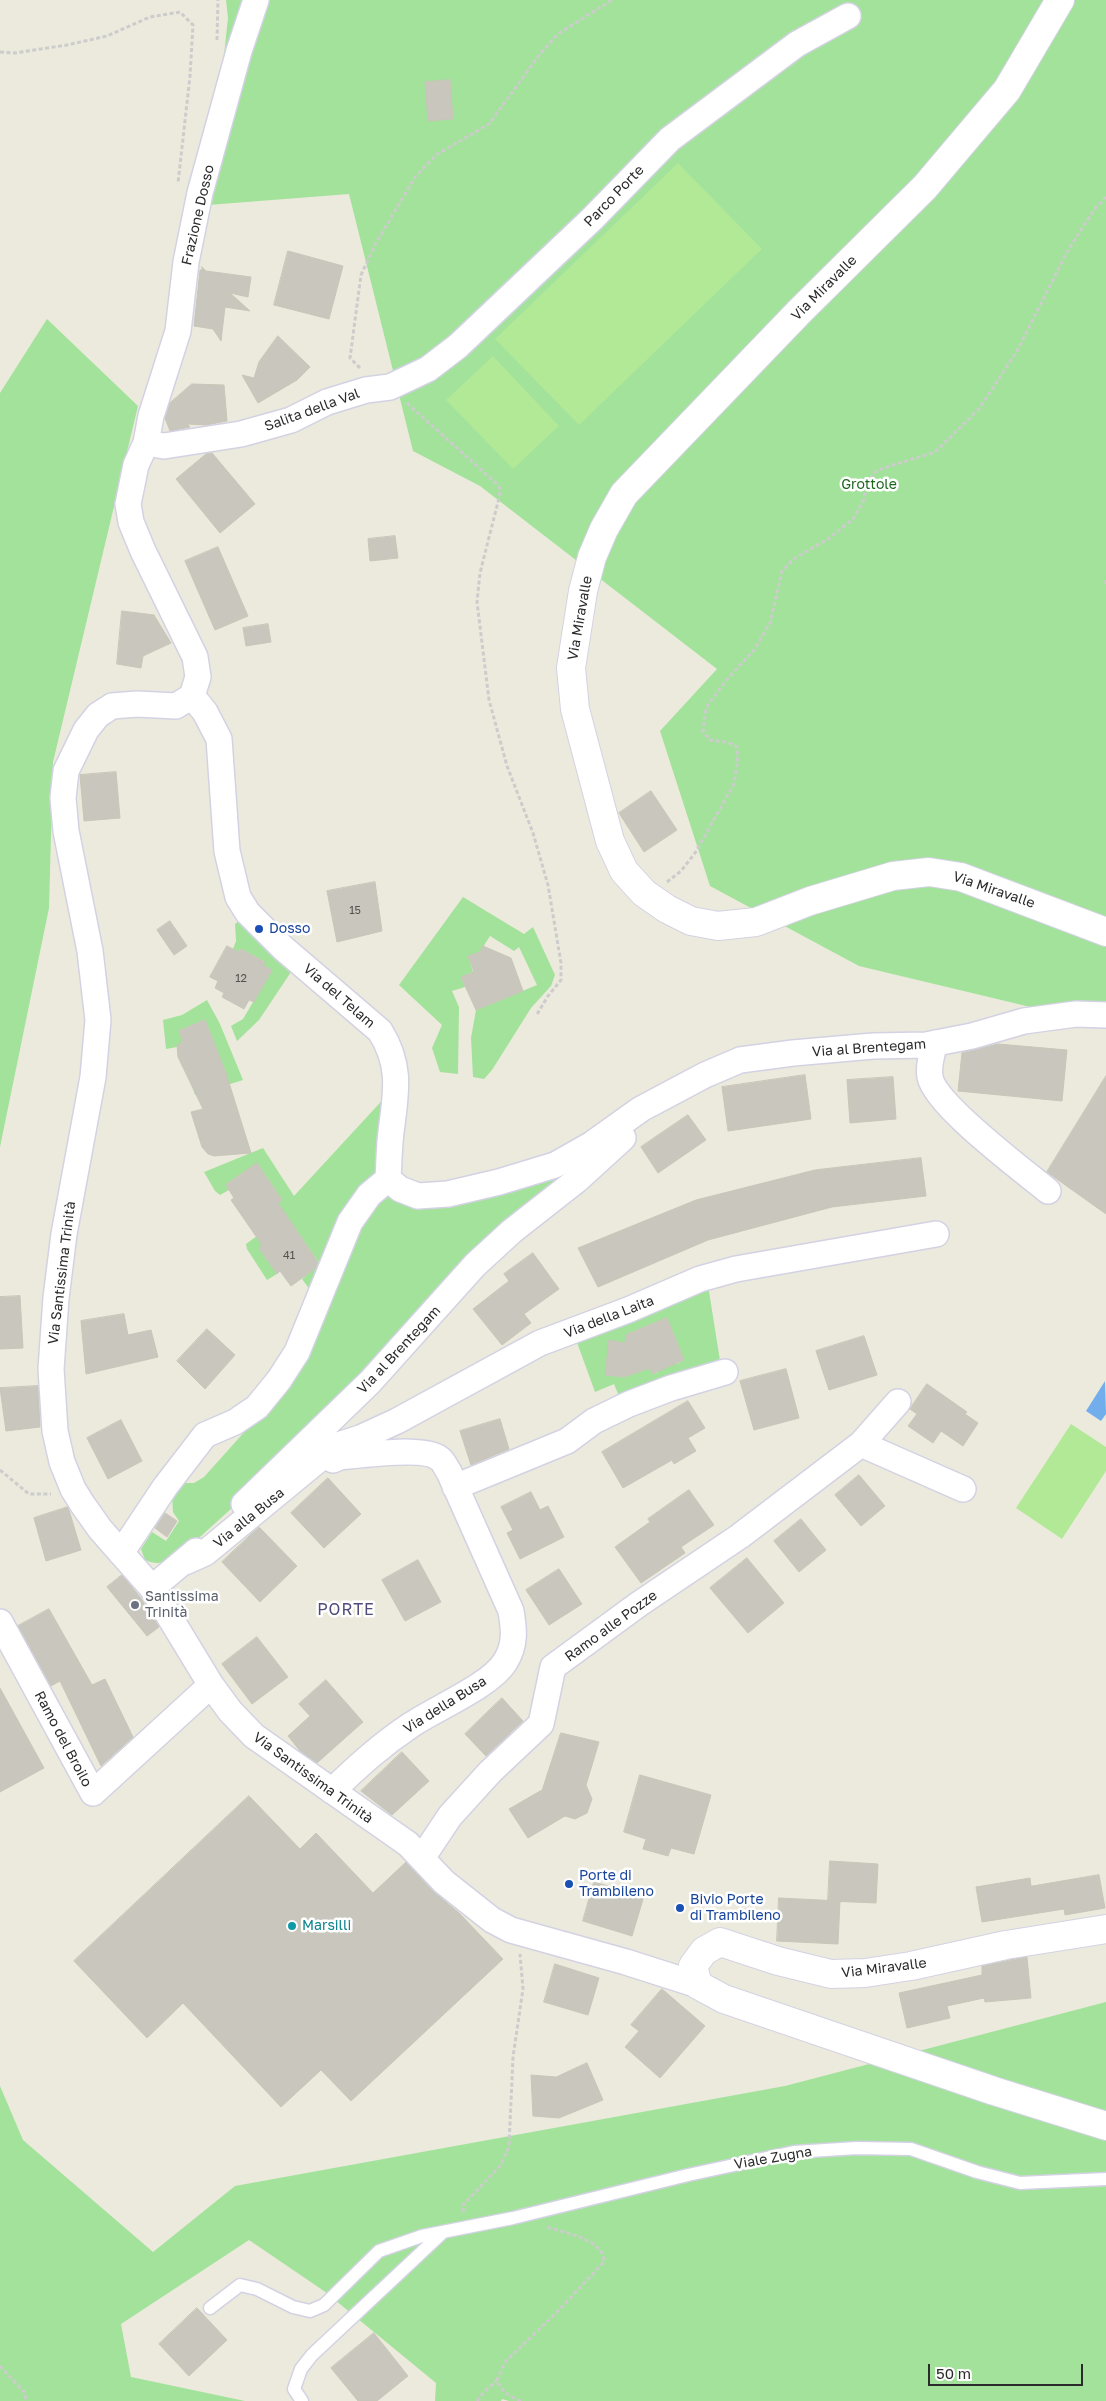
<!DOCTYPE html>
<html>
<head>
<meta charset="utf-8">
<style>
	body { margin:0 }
	#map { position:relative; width:1106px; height:2401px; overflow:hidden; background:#eceadd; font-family:"Golos Text",sans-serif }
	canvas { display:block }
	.scale { position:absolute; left:928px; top:2364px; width:155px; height:22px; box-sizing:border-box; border:2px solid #2b2b2b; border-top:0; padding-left:6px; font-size:15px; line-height:18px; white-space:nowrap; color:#2b2b2b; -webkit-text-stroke:4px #fff; paint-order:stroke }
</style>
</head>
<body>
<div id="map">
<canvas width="1106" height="2401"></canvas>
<div class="scale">50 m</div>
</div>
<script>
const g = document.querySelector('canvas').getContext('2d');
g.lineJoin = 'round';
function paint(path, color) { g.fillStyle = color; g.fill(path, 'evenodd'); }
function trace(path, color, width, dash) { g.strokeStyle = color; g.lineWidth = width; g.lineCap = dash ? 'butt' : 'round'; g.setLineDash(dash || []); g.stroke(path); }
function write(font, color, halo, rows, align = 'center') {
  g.font = font + ' "Golos Text",sans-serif'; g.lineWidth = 5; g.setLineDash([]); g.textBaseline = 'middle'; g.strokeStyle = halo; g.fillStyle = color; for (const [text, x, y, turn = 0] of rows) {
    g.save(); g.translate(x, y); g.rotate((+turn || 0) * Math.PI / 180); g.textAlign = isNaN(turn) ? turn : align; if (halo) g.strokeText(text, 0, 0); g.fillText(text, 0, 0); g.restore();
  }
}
const green = new Path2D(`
	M226,0H1106V1025L859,966L710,886L660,731L717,669L480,486L413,451L349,194L208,205L228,18Z
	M47,319L138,406L53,762L49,908L0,1147V393Z
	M463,897L524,934L533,927L555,975L551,986L531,1008L492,1070L484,1079L473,1077L471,1038L476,1010L537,985L519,947L514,951L490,936L480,952L468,956L473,972L461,977L465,987L452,991L459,1007L458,1074L440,1072L432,1048L442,1025L399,985Z
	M239,921L293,969L259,1020L237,1041L231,1026L243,1019L272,970L263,965L264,961L241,949L239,952L233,949L236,941L235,924Z
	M207,1000L220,1024L243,1080L195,1095L193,1088L226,1073L205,1020L179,1031L183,1042L177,1047L166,1049L163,1020L182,1015Z
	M389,1093L378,1142L374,1181L311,1291L302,1279L320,1264L292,1224L259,1248L277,1274L267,1280L247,1249L246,1244L265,1230L261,1215L282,1200L260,1167L244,1172L226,1185L229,1190L220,1195L215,1191L204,1172L263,1148L294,1196Z
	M622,1130L254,1488L179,1556C167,1562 158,1566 145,1560L141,1549L152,1532L166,1541L179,1521L173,1512L172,1496L184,1483H194L204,1477L256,1419L365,1215L386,1195L395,1196L413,1209L453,1203Z
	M708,1285L721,1367L621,1401L614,1384L595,1392L575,1337ZM667,1318L684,1360L677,1364L676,1361L657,1368L658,1372L653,1374L650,1368L624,1377L606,1375L625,1343L626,1335Z
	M1106,2002V2401H509L502,2399L501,2401H435L436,2383L324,2291L249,2240L121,2324L131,2377L245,2401H296H0V2086L23,2140L153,2252L235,2186L785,2086Z`);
const pitch = new Path2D(`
	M678,163L762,249L579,425L495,339Z
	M493,356L559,426L513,469L446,400Z
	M1071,1424L1106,1447V1471L1062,1539L1016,1508Z`);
const water = new Path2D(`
	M1105,1381L1106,1414L1101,1421L1086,1411Z`);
const building = new Path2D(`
	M450,80L453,119L428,121L425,82Z
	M288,251L343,266L329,319L274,305Z
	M202,267L206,271L251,277L248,297L230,293L250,311L225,307L221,341L213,329L194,326L200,270H202Z
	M278,336L310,367L297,380L258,403L242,375L254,378L259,362Z
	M192,384L224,385L227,421L206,425L187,424L190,427L170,431L165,418L170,403Z
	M212,453L255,504L220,533L176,479L206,454Z
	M395,536L398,558L370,561L368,539Z
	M218,547L248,616L215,630L185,561Z
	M122,611L154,615L171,643L143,656L141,668L117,664Z
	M268,624L271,642L246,646L243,628Z
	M116,772L120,818L84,821L80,775Z
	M651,791L677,830L644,852L619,813Z
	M375,882L382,931L337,942L327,891Z
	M170,921L187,946L174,955L157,930Z
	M227,946L239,952L241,949L265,962L263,965L272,970L254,1002L249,1000L244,1009L222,997L224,993L215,988L218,981L210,977Z
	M483,946L511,958L523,991L476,1010L461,977L474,972L468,956L480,952Z
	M205,1020L226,1073L251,1153L214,1156L208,1154L202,1147L191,1112L203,1109L178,1057L177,1045L183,1042L179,1031Z
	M998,1044L1067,1050L1062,1101L958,1091L962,1053Z
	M805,1075L811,1119L728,1131L722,1087Z
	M1106,1076V1214L1047,1172Z
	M893,1077L896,1119L850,1123L847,1080Z
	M688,1115L706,1140L658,1173L641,1147Z
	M921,1158L926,1196L832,1207L708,1240L598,1287L578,1248L696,1200L815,1170Z
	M257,1163L282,1200L278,1203L318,1262L316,1268L291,1286L280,1271L277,1274L259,1248L262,1245L231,1200L234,1198L226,1185Z
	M533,1253L559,1289L524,1314L531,1323L502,1345L473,1309L509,1281L504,1274Z
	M20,1296L23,1348L0,1349V1297Z
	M124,1314L128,1335L151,1330L158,1357L86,1374L81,1321Z
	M667,1318L684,1360L652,1374L650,1368L624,1377L605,1375L609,1340L625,1343L626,1335Z
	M207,1329L235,1355L205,1389L177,1361Z
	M864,1336L877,1375L829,1390L816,1351Z
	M786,1369L799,1418L754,1430L740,1381Z
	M927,1384L967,1412L965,1414L978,1423L963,1446L941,1431L933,1443L908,1426L917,1414L910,1409Z
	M38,1386L40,1427L6,1431L0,1388Z
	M688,1401L705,1428L688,1438L696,1451L674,1464L672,1460L623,1488L602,1452Z
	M500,1419L509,1449L471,1465L460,1431Z
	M121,1420L142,1461L108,1479L87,1438Z
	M859,1475L885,1506L861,1526L835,1495Z
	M328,1478L361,1514L324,1548L291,1513Z
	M689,1490L714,1525L681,1547L685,1553L641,1583L615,1547L650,1522L648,1519Z
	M531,1492L540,1510L548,1506L564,1537L520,1559L507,1533L513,1530L501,1507Z
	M68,1507L81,1550L46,1561L34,1518Z
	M165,1513L177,1521L167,1537L155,1528Z
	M801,1519L826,1550L799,1572L774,1541Z
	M259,1527L297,1566L260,1602L222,1562Z
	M747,1558L784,1603L748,1633L710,1588Z
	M418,1560L441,1602L405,1621L382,1580Z
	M559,1569L582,1604L549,1625L526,1590Z
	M122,1575L140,1597L159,1627L147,1636L107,1587Z
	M49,1609L92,1685L105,1679L133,1737L101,1766L60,1681L51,1686L18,1626Z
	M257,1637L288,1677L252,1704L222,1664Z
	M326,1680L363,1722L317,1763L301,1752L288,1736L310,1716L299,1704Z
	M0,1688L44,1768L0,1792Z
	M502,1698L523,1721L486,1756L465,1734Z
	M561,1733L599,1742L586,1785L592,1799L587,1813L575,1819L565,1816L528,1838L509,1809L542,1790Z
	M402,1752L429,1781L392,1815L361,1791Z
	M640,1775L711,1795L694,1854L671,1848L668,1856L643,1849L646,1839L624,1832Z
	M249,1796L300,1849L316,1833L373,1893L406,1862L434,1892L459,1913L503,1959L351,2101L321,2070L281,2107L183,2003L147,2038L74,1961Z
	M830,1861L878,1864L876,1903L828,1901Z
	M1099,1875L1105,1908L1065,1915L1064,1909L982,1922L976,1887L1030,1878L1031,1886Z
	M594,1882L644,1896L632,1936L583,1921Z
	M779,1898L840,1901L838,1944L777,1941Z
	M1027,1957L1031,1998L985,2002L984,1998L947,2006L950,2018L907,2028L899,1993L982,1975V1966Z
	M555,1964L599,1978L588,2015L544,2002Z
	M662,1989L705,2026L660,2078L625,2047L639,2031L631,2025Z
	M587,2063L603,2100L559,2118L533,2116L531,2075L556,2077Z
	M197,2308L227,2340L189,2376L159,2344Z
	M374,2333L408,2376L377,2401H358L331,2368Z`);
const path = new Path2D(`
	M217,40L218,0
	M0,52L15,53L67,45L107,36L150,17L180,12L193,25L190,76L178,183
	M360,368L350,358L361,275L375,245L415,177L436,155L489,124L540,54L558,34L612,0
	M407,403L499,486L500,494L480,573L477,602L489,700L507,766L533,833L548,885L561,963V980L548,996L536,1016
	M1106,580V584
	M667,882L681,871L695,853L734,784L738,757L736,746L727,742L710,740L703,731L706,708L727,679L754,650L770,623L782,571L795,558L828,539L853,519L864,500L867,483L877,470L935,452L979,409L1017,351L1067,252L1094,210L1106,197
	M0,1470L29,1494H51
	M464,2212L462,2206L501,2165L509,2146L513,2057L523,1989L520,1954
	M0,2366L25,2393L26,2401
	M477,2401L483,2393L497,2380
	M521,2401C510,2397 502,2392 497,2380L505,2362L558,2311L604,2262C605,2239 564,2233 547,2227`);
const lane = new Path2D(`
	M210,2308L240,2285L257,2289L293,2307L310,2311L324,2305L379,2251L422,2236L513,2218L688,2175L794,2152L857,2148L911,2149L977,2172L1020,2183L1106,2179
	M302,2401L294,2389L301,2369L312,2355L441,2234`);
const street = new Path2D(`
	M256,0L239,51L200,193L186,262L178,331L151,416L146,443L136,465L128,504L131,522L143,551L195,657L198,677L192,696L176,706L137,704L112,706L98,715L86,730L66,771L63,798L66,831L90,951L98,1020L93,1077L64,1234L56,1298L51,1369L55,1431L62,1462L73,1489L83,1505L100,1529L152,1588L211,1685L230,1711L254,1736L408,1844L444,1882L492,1920L511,1930L626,1962L698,1985
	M146,443L164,446L241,434L291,420L327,402L366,390L390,387L428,369L458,346L592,219L670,139L797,44L848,16
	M192,696L205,712L219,739L227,851L238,897L248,913L283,948L380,1031C402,1066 396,1093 391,1132C389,1148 389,1163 388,1179L400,1189L418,1196L448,1194L499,1182L555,1165L592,1144L641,1109L705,1075L740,1060L793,1053L873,1046L926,1045L972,1036L1024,1021L1076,1014L1106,1015
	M935,1043C932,1054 928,1065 930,1077C935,1105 1024,1171 1048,1191
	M861,1444L963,1489
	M455,1487L567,1441L594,1421L629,1404L671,1388L725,1372
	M244,1504L370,1382L475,1265L512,1231L577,1180L623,1138
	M121,1553L165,1487L205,1435L235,1422L257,1407L279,1380L297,1352L350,1222L369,1195L388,1179
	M185,1562L205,1553L335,1446L360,1438L397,1421L540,1343L628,1310L700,1279L736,1269L936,1234
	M152,1588L196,1551
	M0,1622L93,1793L211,1685
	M332,1791C358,1766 381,1745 411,1725C436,1708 490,1686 505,1662C516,1645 514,1629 511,1611L449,1472C446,1468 444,1462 440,1459C426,1446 360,1455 340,1457L333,1460
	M422,1858L450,1816L490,1772L541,1724L553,1667L639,1604L740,1536L832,1466L861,1444L898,1402`);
const secondary = new Path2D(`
	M1060,0L1007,90L925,187L799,312L624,494L604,529L592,557L583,591L571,668L575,709L610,841L624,871L644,893L667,909L691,921L718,926L756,922L810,901L893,876L929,872L961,877L1106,932
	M1106,1929L1006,1945L911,1966L865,1973L831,1974L778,1961L720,1942L704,1951L693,1966L698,1985L724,1999L994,2091L1106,2126`);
const markers = [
	[259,929,5,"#1a4fb4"],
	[135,1605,5,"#6b7280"],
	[569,1884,5,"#1a4fb4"],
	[680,1908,5,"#1a4fb4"],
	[292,1926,5,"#0f9aa8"]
];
const numberNames = [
	["15",355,911],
	["12",241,979],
	["41",289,1256]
];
const streetNames = [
	["Parco Porte",614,196,-46],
	["Frazione Dosso",198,215,-77],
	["Via Miravalle",824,288,-45],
	["Salita della Val",312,410,-20],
	["Via Miravalle",580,618,-80],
	["Via Miravalle",994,890,19],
	["Via del Telam",339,996,41],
	["Via al Brentegam",869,1048,-4],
	["Via Santissima Trinità",62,1273,-83],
	["Via della Laita",609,1317,-21],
	["Via al Brentegam",399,1350,-47],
	["Via alla Busa",249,1518,-39],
	["Ramo alle Pozze",611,1626,-36],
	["Via della Busa",445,1705,-32],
	["Ramo del Broilo",63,1739,62],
	["Via Santissima Trinità",313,1778,36],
	["Via Miravalle",884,1968,-7],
	["Viale Zugna",773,2158,-10]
];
const parkNames = [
	["Grottole",869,485]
];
const transitNames = [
	["Dosso",269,929],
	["Porte di",579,1876],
	["Trambileno",579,1892],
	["Bivio Porte",690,1900],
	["di Trambileno",690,1916]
];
const worshipNames = [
	["Santissima",145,1597],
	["Trinità",145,1613]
];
const cultureNames = [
	["Marsilli",302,1926]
];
const quarterNames = [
	["PORTE",346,1610]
];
paint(green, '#a2e29b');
paint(pitch, '#b2e997');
paint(water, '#72aeec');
paint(building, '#c8c6bd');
trace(building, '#c8c6b7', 1);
trace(lane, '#d3d2e3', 15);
trace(street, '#d3d2e3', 28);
trace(secondary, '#d3d2e3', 30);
trace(path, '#ccc', 3, [4, 2.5]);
trace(lane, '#fff', 12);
trace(street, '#fff', 25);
trace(secondary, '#fff', 28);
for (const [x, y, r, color] of markers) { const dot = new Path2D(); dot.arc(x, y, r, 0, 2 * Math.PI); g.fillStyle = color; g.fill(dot); trace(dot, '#fff', 2); }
write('11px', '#525250', null, numberNames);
write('14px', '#2b2b2b', '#fff', streetNames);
write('14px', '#1c671e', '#fff', parkNames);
write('14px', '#164399', '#fff', transitNames, 'left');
write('14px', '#5b616d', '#fff', worshipNames, 'left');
write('14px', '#0d838f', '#fff', cultureNames, 'left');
g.letterSpacing = '1px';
write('16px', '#4f4c7b', '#fff', quarterNames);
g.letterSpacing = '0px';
</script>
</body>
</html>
